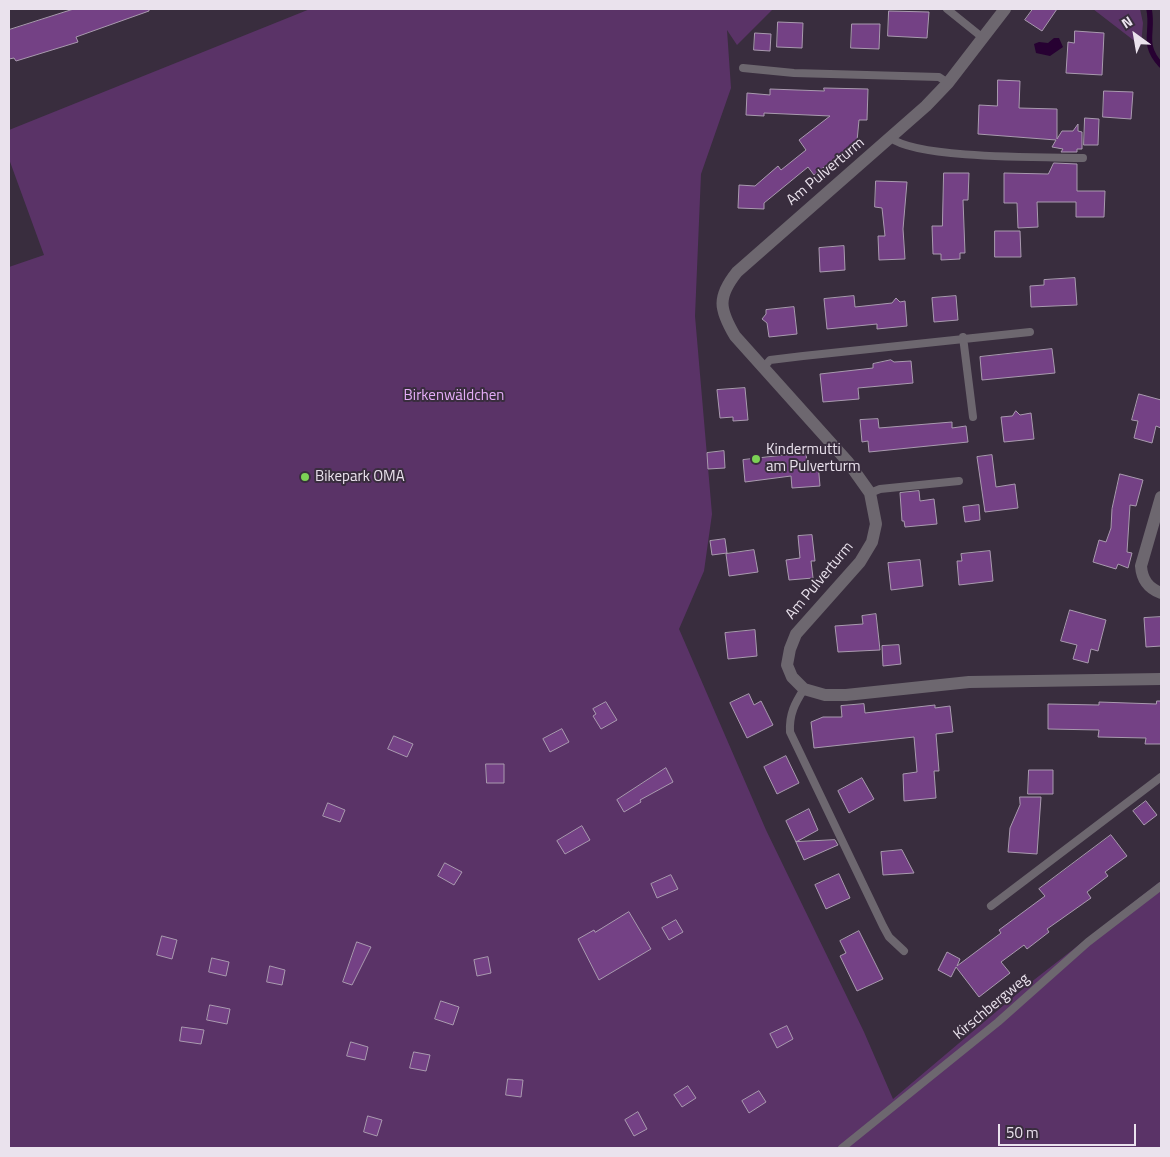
<!DOCTYPE html>
<html>
<head>
<meta charset="utf-8">
<style>
	body { margin:0 }
	#map { position:relative; width:1170px; height:1157px; overflow:hidden; background:#392d3e; font-family:"Titillium Web",sans-serif }
	canvas { display:block }
	.frame { position:absolute; inset:0; border:10px solid #eae2ed; pointer-events:none }
	.north { position:absolute; left:1110px; top:10px; width:50px; height:50px; -webkit-text-stroke:4px #392d3e; paint-order:stroke; rotate:328deg; font-size:14px; font-weight:700; line-height:20px; text-align:center; color:#eae2ed }
	.north::after { content:''; display:block; margin:auto; width:18px; height:22px; background:#eae2ed; clip-path:polygon(50% 0,100% 100%,50% 72%,0 100%) }
	.scale { position:absolute; left:998px; top:1124px; width:138px; height:22px; box-sizing:border-box; border:2px solid #eae2ed; border-top:0; padding-left:6px; font-size:15px; line-height:18px; white-space:nowrap; color:#eae2ed; -webkit-text-stroke:4px #392d3e; paint-order:stroke }
</style>
</head>
<body>
<div id="map">
<canvas width="1170" height="1157"></canvas>
<div class="frame"></div>
<div class="north">N</div>
<div class="scale">50 m</div>
</div>
<script>
const g = document.querySelector('canvas').getContext('2d');
g.lineJoin = 'round';
function paint(path, color) { g.fillStyle = color; g.fill(path, 'evenodd'); }
function trace(path, color, width, dash) { g.strokeStyle = color; g.lineWidth = width; g.lineCap = dash ? 'butt' : 'round'; g.setLineDash(dash || []); g.stroke(path); }
function write(font, color, halo, rows, align = 'center') {
  g.font = font + ' "Titillium Web",sans-serif'; g.lineWidth = 4; g.setLineDash([]); g.textBaseline = 'middle'; g.strokeStyle = halo; g.fillStyle = color; for (const [text, x, y, turn = 0] of rows) {
    g.save(); g.translate(x, y); g.rotate((+turn || 0) * Math.PI / 180); g.textAlign = isNaN(turn) ? turn : align; if (halo) g.strokeText(text, 0, 0); g.fillText(text, 0, 0); g.restore();
  }
}
const green = new Path2D(`
	M310,9H773L737,45L727,30L731,88L701,174L695,316L712,514L704,571L679,629L766,830L864,1032L893,1099L1030,983L1161,881V1148H9V267L44,255L9,159V130Z
	M1093,9H1140L1143,23L1141,46Z`);
const water = new Path2D(`
	M1054,38H1059L1063,47L1050,56L1036,53L1034,44L1039,42L1048,43Z`);
const stream = new Path2D(`
	M1149,9C1154,32 1141,44 1161,65`);
const building = new Path2D(`
	M74,9H149V11L76,37L78,42L16,61L14,58L9,59V30Z
	M1033,9H1057L1042,31L1025,20Z
	M889,11L929,12L927,38L888,36Z
	M778,22L803,23L802,48L777,47Z
	M852,24H880L879,49L851,48Z
	M1075,31L1104,33L1102,75L1066,73L1068,42L1074,43Z
	M755,33L771,34L770,51L754,50Z
	M998,80L1020,81L1019,108L1057,109V139L1062,131H1073L1078,124V131L1082,132V149H1077V152H1061L1063,149L1052,147L1056,140L978,134L979,105L997,106Z
	M824,88L868,89L867,120H859L857,141L814,175L808,167L764,203V209L738,208L739,185L755,186L778,166L781,170L806,150L799,140L830,116L764,113V116L746,115L747,93L770,95V89L824,91Z
	M1104,91L1133,92L1131,119L1103,117Z
	M1085,118L1099,119L1098,145H1084Z
	M1054,163L1077,164V191H1105L1104,217H1076V202H1037L1038,227L1018,228L1017,203H1004V173L1048,174Z
	M944,173H969L968,200H963L965,253H960V259L941,260V254H933L932,226H942Z
	M876,181L907,182L903,229L905,259L879,260L878,236H885L882,208L875,207Z
	M995,231H1020L1021,257H995Z
	M844,246L845,270L820,272L819,248Z
	M1075,278L1077,305L1031,307L1030,286L1044,285V280Z
	M854,296L855,307L892,303L896,298L900,302L905,301L907,326L877,329V324L827,329L824,299Z
	M956,296L958,320L934,322L932,298Z
	M794,307L797,334L769,337L767,323L762,319L766,314V310Z
	M1052,349L1055,373L982,380L980,357Z
	M891,360L894,362L911,361L913,383L858,388L859,399L823,402L820,374L873,368V364Z
	M745,388L748,420L733,421V417L720,418L717,390Z
	M1139,394L1161,400V428L1156,426L1152,443L1134,438L1138,421L1132,420Z
	M1016,411L1020,415L1031,413L1034,439L1004,442L1001,417L1012,416Z
	M878,419L879,428L952,422V428L966,426L968,442L869,452L868,441L862,442L860,420Z
	M724,451L725,468L708,469L707,453Z
	M806,453L807,464L818,463L820,486L792,488L791,476L745,482L743,460Z
	M992,455L996,487L1015,484L1018,508L985,512L977,457Z
	M1120,474L1143,480L1136,506L1130,505L1127,552L1132,553L1128,568L1118,564L1116,569L1093,562L1099,540L1106,542L1111,528L1112,509Z
	M919,491L920,501L934,499L937,524L905,527L904,521H902L900,493Z
	M979,505L980,520L965,522L963,507Z
	M812,535L815,561H811L813,578L789,580L786,560L800,558L798,536Z
	M725,539L727,553L712,555L710,541Z
	M754,550L758,572L729,576L726,554Z
	M990,551L993,581L959,585L957,561H962L961,554Z
	M920,560L923,586L891,590L888,563Z
	M1070,610L1106,620L1098,651L1091,649L1088,663L1073,659L1077,645L1061,641Z
	M876,614L880,650L838,652L835,626L863,624L862,616Z
	M1161,617V646L1146,647L1144,618Z
	M755,630L757,656L728,659L725,633Z
	M899,645L901,664L883,666L882,646Z
	M749,694L754,705L761,701L773,725L747,738L730,703Z
	M1157,701H1161V744H1145L1146,738L1098,737L1099,730L1048,729V704L1099,705V702L1156,704Z
	M606,702L617,720L601,729L593,716L596,714L593,709Z
	M864,704L865,713L935,705V708L950,706L953,732L936,734L939,771H934L936,798L904,801L903,774L917,772L914,737L814,748L811,722L823,717H842L841,706Z
	M562,729L569,742L550,752L543,739Z
	M394,736L413,744L407,757L388,749Z
	M786,756L799,783L777,794L764,767Z
	M486,764H504V783H487Z
	M666,768L673,782L640,800L641,802L624,812L617,800Z
	M1029,770H1053V794H1028Z
	M862,778L874,799L849,813L838,791Z
	M1020,797H1041L1037,854L1008,852L1010,828L1020,805Z
	M1146,801L1157,815L1144,825L1133,811Z
	M328,803L345,810L340,822L323,816Z
	M809,809L818,830L796,842L786,821Z
	M582,826L590,840L565,854L557,841Z
	M1111,835L1127,856L1105,872L1108,876L1087,892L1091,898L1047,929L1049,932L1027,949L1024,945L1001,962L1010,973L979,997L956,967L951,977L938,970L947,952L960,959L957,966L1001,933L999,930L1045,896L1039,889Z
	M835,840L838,845L804,860L796,842Z
	M902,850L914,873L883,875L881,852Z
	M445,863L462,872L454,885L438,876Z
	M839,874L850,898L826,909L815,885Z
	M671,875L678,889L657,898L651,884Z
	M629,912L651,949L599,980L578,939L594,930L595,932Z
	M676,920L683,932L669,940L662,928Z
	M859,931L883,979L857,991L840,956L846,953L840,941Z
	M162,936L177,940L172,959L157,955Z
	M357,942L371,947L352,985L343,982Z
	M488,957L491,973L477,976L474,960Z
	M212,958L229,962L226,976L209,972Z
	M270,966L285,970L282,985L267,982Z
	M441,1001L459,1007L453,1025L435,1019Z
	M210,1005L230,1009L227,1024L207,1020Z
	M787,1026L793,1039L777,1048L770,1034Z
	M182,1027L204,1030L201,1044L180,1041Z
	M351,1042L368,1047L365,1060L347,1056Z
	M414,1052L430,1055L426,1071L410,1068Z
	M508,1079L523,1080L521,1097L506,1095Z
	M688,1086L696,1098L682,1107L674,1095Z
	M759,1091L766,1102L749,1113L742,1101Z
	M638,1112L647,1129L634,1136L625,1120Z
	M368,1116L382,1120L377,1136L364,1132Z`);
const lane = new Path2D(`
	M947,9L983,38
	M743,68L794,73L939,77L948,83
	M891,138C917,159 1045,157 1083,158
	M963,337L973,417
	M764,367L770,360L803,356L1030,332
	M870,493L880,489L959,481
	M804,689C795,703 789,714 790,732L883,926L889,937L904,951
	M991,906L1161,777
	M842,1148L998,1022L1088,942L1161,886`);
const street = new Path2D(`
	M1005,9L948,83L926,106L737,272C717,297 719,309 735,336L848,462L870,493L876,524L872,542L860,562L796,634L790,649L787,665L792,677L804,689L825,695H846L969,682L1161,679
	M1161,497L1141,566C1142,580 1148,588 1161,593`);
const markers = [
	[756,459,5,"#7cd155"],
	[305,477,5,"#7cd155"]
];
const streetNames = [
	["Am Pulverturm",826,172,-40],
	["Am Pulverturm",820,581,-50],
	["Kirschbergweg",992,1007,-40]
];
const parkNames = [
	["Birkenwäldchen",454,396]
];
const poiNames = [
	["Kindermutti",766,450],
	["am Pulverturm",766,467],
	["Bikepark OMA",315,477]
];
paint(green, '#5a3367');
paint(water, '#270132');
trace(stream, '#270132', 5.5);
paint(building, '#744185');
trace(building, '#a99aaf', 1);
trace(lane, '#6d676f', 8);
trace(street, '#6d676f', 12);
for (const [x, y, r, color] of markers) { const dot = new Path2D(); dot.arc(x, y, r, 0, 2 * Math.PI); g.fillStyle = color; g.fill(dot); trace(dot, '#392d3e', 2); }
write('15px', '#eae2ed', '#392d3e', streetNames);
write('15px', '#e5adf8', '#392d3e', parkNames);
write('15px', '#eae2ed', '#392d3e', poiNames, 'left');
</script>
</body>
</html>
